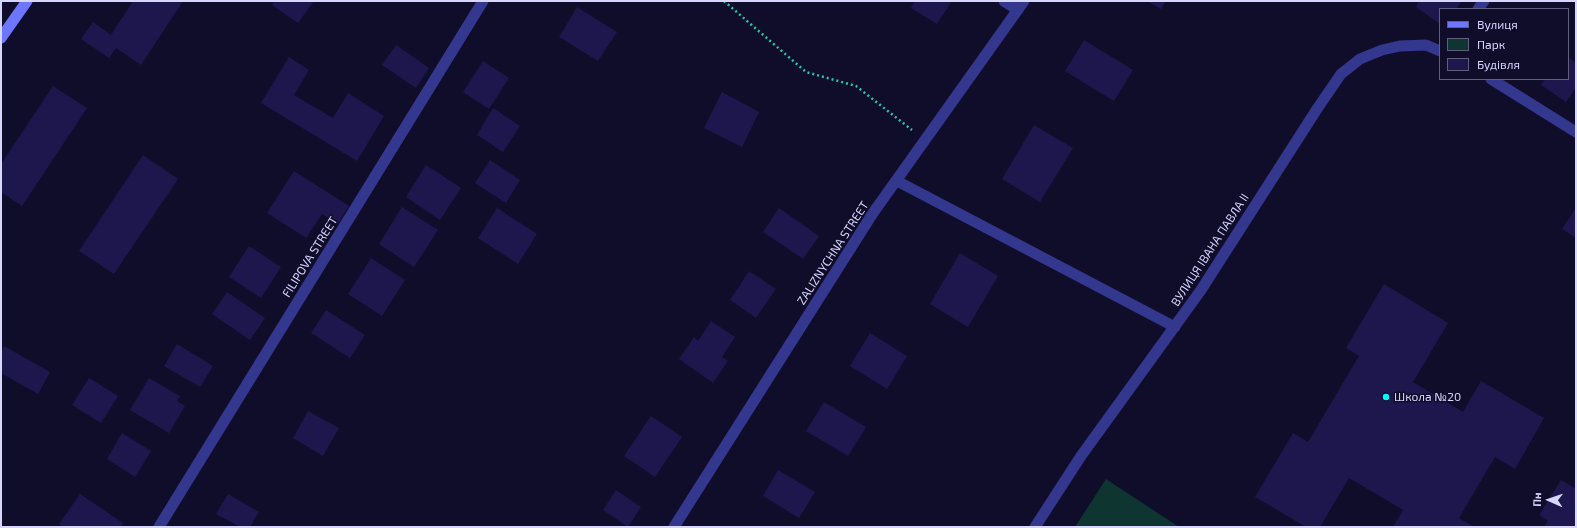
<!DOCTYPE html>
<html>
<head>
<meta charset="utf-8">
<style>
	body { margin:0 }
	#map { position:relative; width:1577px; height:528px; overflow:hidden; background:#100d2a; font-family:"Exo 2",sans-serif }
	canvas { display:block }
	.frame { position:absolute; inset:0; border:2px solid #d7d6ff; pointer-events:none }
	.legend { position:absolute; left:1439px; top:8px; width:130px; height:72px; box-sizing:border-box; background:#100d2a; border:1px solid #605d7f; margin:0; padding:5px 7px; list-style:none; font-size:12px; color:#d7d6ff }
	.legend li { display:flex; align-items:center; gap:8px; height:20px }
	.legend b { width:20px; border:1px solid #605d7f }
	.north { position:absolute; left:1529px; top:480px; width:40px; height:40px; -webkit-text-stroke:3px #100d2a; paint-order:stroke; rotate:272deg; font-size:11px; font-weight:700; line-height:16px; text-align:center; color:#d7d6ff }
	.north::after { content:''; display:block; margin:auto; width:14px; height:18px; background:#d7d6ff; clip-path:polygon(50% 0,100% 100%,50% 72%,0 100%) }
</style>
</head>
<body>
<div id="map">
<canvas width="1577" height="528"></canvas>
<div class="frame"></div>
<ul class="legend">
<li><b style="height:5px;background:#6d76ff"></b>Вулиця</li>
<li><b style="height:11px;background:#0f3530"></b>Парк</li>
<li><b style="height:11px;background:#1d174d"></b>Будівля</li>
</ul>
<div class="north">Пн</div>
</div>
<script>
const g = document.querySelector('canvas').getContext('2d');
g.lineJoin = 'round';
function paint(path, color) { g.fillStyle = color; g.fill(path, 'evenodd'); }
function trace(path, color, width, dash) { g.strokeStyle = color; g.lineWidth = width; g.lineCap = dash ? 'butt' : 'round'; g.setLineDash(dash || []); g.stroke(path); }
function write(font, color, halo, rows, align = 'center') {
  g.font = font + ' "Exo 2",sans-serif'; g.lineWidth = 3; g.setLineDash([]); g.textBaseline = 'middle'; g.strokeStyle = halo; g.fillStyle = color; for (const [text, x, y, turn = 0] of rows) {
    g.save(); g.translate(x, y); g.rotate((+turn || 0) * Math.PI / 180); g.textAlign = isNaN(turn) ? turn : align; if (halo) g.strokeText(text, 0, 0); g.fillText(text, 0, 0); g.restore();
  }
}
const green = new Path2D(`
	M1106,479L1179,527H1075Z`);
const building = new Path2D(`
	M133,1H183L141,65L116,48L109,58L81,39L93,22L111,35Z
	M275,1H314L298,23L272,5Z
	M915,1H952L937,24L911,8Z
	M1147,1H1166L1161,9Z
	M1419,1H1462L1456,9H1440V24L1416,7Z
	M577,7L617,32L598,61L559,37Z
	M1084,40L1133,70L1114,101L1065,71Z
	M396,45L429,68L416,88L382,65Z
	M289,57L309,70L294,95L333,118L348,93L384,116L357,161L261,103Z
	M1568,57L1576,63V87L1566,102L1541,85L1545,79H1568Z
	M483,61L509,78L489,109L463,92Z
	M53,86L87,108L22,206L1,192V164Z
	M722,92L759,112L742,147L704,128Z
	M493,108L520,126L503,152L477,135Z
	M1034,125L1073,148L1040,202L1002,179Z
	M143,155L178,179L114,274L79,251Z
	M490,160L520,180L506,203L475,183Z
	M426,165L461,188L440,220L406,197Z
	M294,171L349,206L338,224L322,214L306,238L267,213Z
	M402,207L438,230L414,267L379,244Z
	M497,208L537,234L518,264L478,238Z
	M779,208L819,236L803,259L763,232Z
	M1576,208V238L1562,229Z
	M249,246L281,267L261,298L229,277Z
	M960,253L998,276L968,327L930,304Z
	M371,258L405,280L382,316L348,294Z
	M749,271L776,289L756,318L730,300Z
	M1384,284L1448,323L1413,382L1463,412L1481,381L1544,418L1515,469L1495,457L1459,518L1474,527H1393L1403,510L1349,478L1320,527H1306L1255,497L1293,433L1308,442L1359,356L1346,348Z
	M227,292L265,318L250,340L212,314Z
	M326,310L365,335L350,358L311,333Z
	M711,321L735,337L722,357L728,361L713,383L679,359L694,337L698,341Z
	M870,333L907,356L887,389L850,366Z
	M177,344L213,366L200,387L164,366Z
	M4,346L50,372L38,394L1,373V351Z
	M89,378L118,396L101,423L72,405Z
	M149,378L180,396L177,401L185,406L169,433L130,410Z
	M824,402L866,427L848,456L806,431Z
	M308,411L339,428L323,456L293,438Z
	M651,416L682,437L655,477L624,456Z
	M122,433L151,451L135,477L107,459Z
	M778,470L815,492L799,518L763,496Z
	M1561,480L1576,489V527H1544L1548,521L1539,515Z
	M616,490L641,507L628,527L603,510Z
	M80,494L123,523L121,527H63L59,524Z
	M228,494L259,512L250,527H240L216,514Z`);
const path = new Path2D(`
	M724,1L806,72L856,86L912,130`);
const minor = new Path2D(`
	M1004,1L1018,10
	M1478,9L1484,1
	M1491,79L1576,132
	M897,181L1175,327
	M159,527L483,1
	M674,527L873,213L1024,1
	M1035,527L1081,456L1201,290L1317,109L1341,74L1360,59L1382,50L1400,46L1426,45L1440,51`);
const secondary = new Path2D(`
	M1,38L27,1`);
const markers = [
	[1386,397,4,"#02fbff"]
];
const streetNames = [
	["ВУЛИЦЯ ІВАНА ПАВЛА II",1210,250,-57],
	["ZALIZNYCHNA STREET",833,253,-57],
	["FILIPOVA STREET",310,257,-58]
];
const poiNames = [
	["Школа №20",1394,397]
];
paint(green, '#0f3530');
paint(building, '#1d174d');
trace(path, '#22c7af', 2.5, [2, 3]);
trace(minor, '#33378e', 11);
trace(secondary, '#6d76ff', 11);
for (const [x, y, r, color] of markers) { const dot = new Path2D(); dot.arc(x, y, r, 0, 2 * Math.PI); g.fillStyle = color; g.fill(dot); trace(dot, '#100d2a', 1.5); }
write('12px', '#d7d6ff', '#100d2a', streetNames);
write('12px', '#d7d6ff', '#100d2a', poiNames, 'left');
</script>
</body>
</html>
